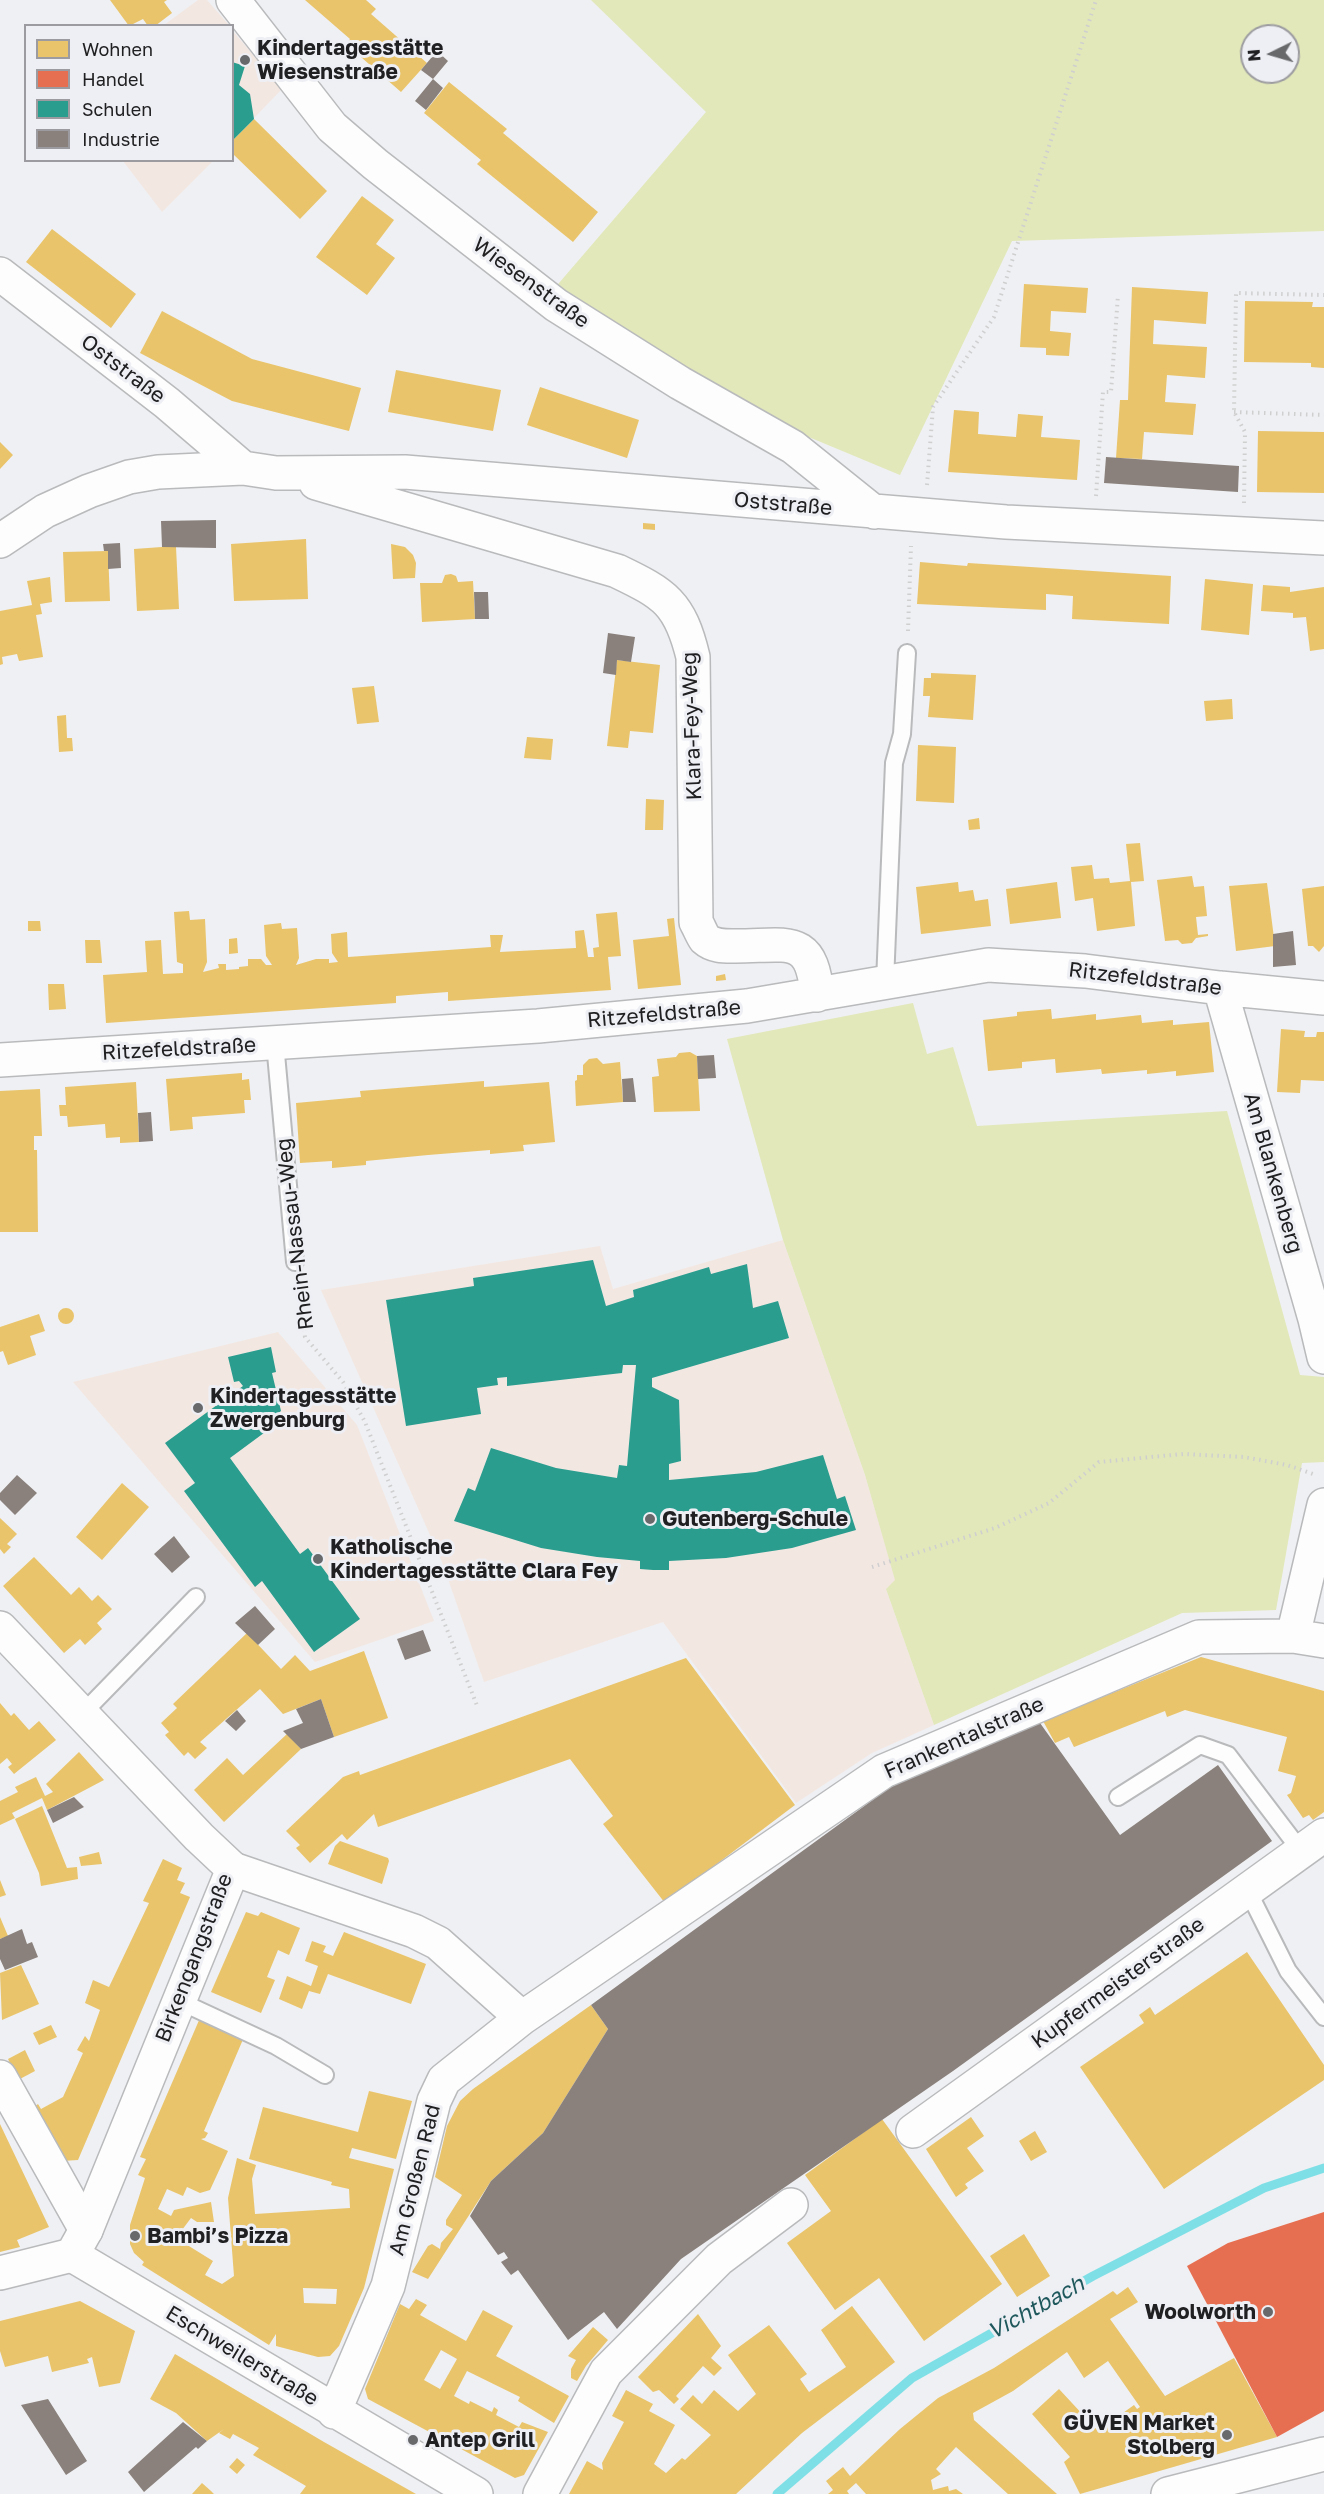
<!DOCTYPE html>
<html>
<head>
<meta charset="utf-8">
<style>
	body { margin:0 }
	#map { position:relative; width:1324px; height:2494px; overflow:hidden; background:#eff0f3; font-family:"Golos Text",sans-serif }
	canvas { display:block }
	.legend { position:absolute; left:24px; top:24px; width:210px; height:138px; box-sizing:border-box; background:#eeeff4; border:2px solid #9c9ca0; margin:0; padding:8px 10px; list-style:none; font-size:18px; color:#202022 }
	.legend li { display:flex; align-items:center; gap:12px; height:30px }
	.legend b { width:30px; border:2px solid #9c9ca0 }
	.north { position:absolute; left:1240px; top:24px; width:60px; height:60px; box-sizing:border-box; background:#eeeff4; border:2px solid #9c9ca0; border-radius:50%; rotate:265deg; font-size:16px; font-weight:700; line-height:24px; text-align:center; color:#202022 }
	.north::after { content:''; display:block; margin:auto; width:21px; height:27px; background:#68696b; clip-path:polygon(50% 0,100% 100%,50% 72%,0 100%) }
</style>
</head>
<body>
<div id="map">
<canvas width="1324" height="2494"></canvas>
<ul class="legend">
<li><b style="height:16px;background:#e9c46a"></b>Wohnen</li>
<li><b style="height:16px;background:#e76f51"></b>Handel</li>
<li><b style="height:16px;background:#2a9d8f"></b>Schulen</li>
<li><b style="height:16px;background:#8a817c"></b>Industrie</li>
</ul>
<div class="north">N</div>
</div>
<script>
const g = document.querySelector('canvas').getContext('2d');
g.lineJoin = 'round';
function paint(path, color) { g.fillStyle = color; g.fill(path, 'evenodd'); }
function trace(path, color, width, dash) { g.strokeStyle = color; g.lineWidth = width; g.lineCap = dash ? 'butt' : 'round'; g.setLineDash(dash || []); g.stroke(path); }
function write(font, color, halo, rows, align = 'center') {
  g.font = font + ' "Golos Text",sans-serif'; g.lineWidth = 6; g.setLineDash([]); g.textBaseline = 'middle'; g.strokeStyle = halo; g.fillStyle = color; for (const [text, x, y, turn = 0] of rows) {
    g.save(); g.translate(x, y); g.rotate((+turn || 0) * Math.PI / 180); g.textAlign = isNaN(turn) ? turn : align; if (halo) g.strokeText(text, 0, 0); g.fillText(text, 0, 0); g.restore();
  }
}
const education = new Path2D(`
	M198,0H207L229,25H164Z
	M232,30L282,89L232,141Z
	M123,161H213L162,212Z
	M783,1240L865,1475L896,1581L886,1589L934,1725L872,1753L796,1803L663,1622L484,1682L442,1562L321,1290L600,1246L613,1289Z
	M278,1332L357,1425L434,1621L315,1662L73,1382Z`);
const green = new Path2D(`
	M591,0H1324V231L1012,241L900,475L727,403L553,290L706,112ZM1252,36H1288V72H1252Z
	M913,1003L927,1054L953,1047L977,1126L1227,1111L1300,1375L1324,1377V1462L1302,1463L1276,1610L1182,1613L934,1725L886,1589L895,1580L865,1475L783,1240L727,1039Z`);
const homes = new Path2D(`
	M110,0H167L164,2L172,13L155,26H148L143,19L129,26Z
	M305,0H366L376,9L371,14L427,63L401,92L346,44L350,39Z
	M449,82L507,129L503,133L598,212L573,242L477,164L481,160L424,113Z
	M254,119L327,191L300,219L232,153V141Z
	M362,196L394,220L376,244L395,258L367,295L316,257Z
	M52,229L136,294L111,328L26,262Z
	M1024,284L1088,288L1086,313L1051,311L1050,331L1071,333L1069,356L1046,355V348L1020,347Z
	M1132,287L1208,292L1206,324L1154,320L1153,344L1207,347L1205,378L1167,375L1165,402L1196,404L1193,435L1144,432L1142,459L1116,458L1120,400H1128Z
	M1245,301L1313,302L1312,307H1324V368L1311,367V363L1244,362Z
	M162,311L252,359L361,388L349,431L232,401L140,353Z
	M396,370L501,390L493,431L388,412Z
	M540,387L639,420L627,458L527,425Z
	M954,410L979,412L978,434L1016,437L1018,414L1043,416L1041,437L1080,440L1077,480L948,472Z
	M1258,431L1324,432V493L1257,492Z
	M0,442L13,455L0,469Z
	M643,523L655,524V530L643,529Z
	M306,539L308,599L234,601L231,544Z
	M391,544L405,547L413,555L416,563L415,578L393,579Z
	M162,547H176L179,609L137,611L134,549Z
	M108,551L110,601L65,602L63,552Z
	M920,562L967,566L968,563L1171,576L1169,624L1072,619L1073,596L1046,594V610L917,604Z
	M451,574L456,576L458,582L473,581L475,619L422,622L420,583H442L445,575Z
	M50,577L52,602L40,604L42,614L36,615L43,657L19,661L17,654L2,657L3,664L0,665V611L32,605L27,581Z
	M1205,579L1253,584L1249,635L1201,630Z
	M1263,585L1290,587V592L1324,587V649L1310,651L1306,617L1293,618V613L1261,611Z
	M617,660L660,665L653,733L630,731L628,748L607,746Z
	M931,673L976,675L973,720L928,717L930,696H923L924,678H931Z
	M374,686L379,722L357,724L352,688Z
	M1232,699L1233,719L1206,721L1204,701Z
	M66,715L67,738H72L73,751L59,752L57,716Z
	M527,737L553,739L551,760L524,758Z
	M918,745L956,747L954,803L916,801Z
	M646,799L664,800L663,830H645Z
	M979,818L980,829L969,830L968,820Z
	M1140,843L1144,881L1131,882L1135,926L1097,931L1093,898L1075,901L1071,867L1092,865L1094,879L1109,878L1110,883L1130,881L1126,844Z
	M1192,876L1194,887L1204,886L1207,916L1196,917L1198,935L1208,934V936L1196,938L1192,943L1182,944L1178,940L1165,941L1157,880Z
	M958,882L959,892L973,890L975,901L988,899L991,926L921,934L916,887Z
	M1057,882L1061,918L1010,924L1006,889Z
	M1267,883L1275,946L1236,951L1229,886Z
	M1324,886V946L1319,952L1313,946H1308L1302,889Z
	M189,911L190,920L205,919L207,962L203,972L219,968L218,964H226V970L239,969V967L248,966V959H261L266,965H272L266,956L264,925L281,923L282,929L297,928L299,958L296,965L316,959H329V963L338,962L332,953L331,934L347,932L348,957L491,947L490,935H503L500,952L576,948L575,931L584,930L588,957H594L593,948L599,947L596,914L617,912L621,956L608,957L611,990L448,1001V992L421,994L396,996V1003L106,1023L103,975L147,972L145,941L161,940L163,974L183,973V964L177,962L174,912Z
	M674,918L681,985L638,989L633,940L669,936L667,919Z
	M28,921H40L41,931H28Z
	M237,938L238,953L229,954V939Z
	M85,940H100L102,963H86Z
	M725,974L726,980L716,981V976Z
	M48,984H64L66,1009L49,1010Z
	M1051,1009L1052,1019L1096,1014V1020L1141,1015L1142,1023L1173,1020V1025L1209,1022L1214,1072L1176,1076V1071L1147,1074V1070L1102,1074L1101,1069L1056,1073L1055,1059L1022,1062V1068L988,1071L983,1020L1017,1016V1012Z
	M1281,1029L1305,1031L1304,1037H1316L1317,1032H1324V1081L1301,1080L1300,1093L1277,1092Z
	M690,1052L697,1056L700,1111L654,1112L652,1077L659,1076L657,1059L676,1057L679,1053Z
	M597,1058L603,1064L620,1062L623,1102L576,1106L575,1081L577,1080V1075H583V1065L589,1059Z
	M242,1073V1080L249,1079L251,1100H244L245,1113L192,1117L193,1129L170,1131L166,1079Z
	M484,1081V1087L549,1082L555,1142L523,1145L524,1151L490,1154V1150L428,1155L366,1161V1165L332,1168V1161L300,1163L296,1103L361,1097L360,1091Z
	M136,1082L139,1142L120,1143V1137L106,1138L105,1124L68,1127L67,1116H60L59,1105H66L65,1087Z
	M40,1089L42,1136H34V1150H37L38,1232H0V1091Z
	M58 1316a8 8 0 1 1 16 0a8 8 0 1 1-16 0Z
	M39,1314L45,1331L30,1336L36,1355L8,1365L3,1351L0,1352V1327Z
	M122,1483L149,1507L102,1560L76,1537Z
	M0,1518L17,1534L7,1544L11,1547L4,1554L0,1549Z
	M34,1557L71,1595L79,1587L92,1601L98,1595L112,1609L97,1623L102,1629L85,1645L80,1639L64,1653L3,1586Z
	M247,1633L281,1669L295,1655L310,1671L364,1651L388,1718L334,1737L321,1699L283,1714L260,1689L200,1742L207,1748L195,1759L188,1752L184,1756L165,1735L169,1732L161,1723L177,1708L173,1704Z
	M1201,1657L1324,1691V1812L1313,1820L1309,1815L1303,1818L1287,1795L1291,1793L1296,1776L1278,1771L1287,1737L1185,1710L1167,1717L1165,1711L1074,1747L1069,1737L1055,1743L1043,1721Z
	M686,1658L795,1805L665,1903L603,1824L613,1816L570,1759L378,1827L374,1814L347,1840L342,1834L310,1863L296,1848L300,1845L286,1831L343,1777L359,1771L360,1775Z
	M0,1703L11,1716L14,1713L29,1730L39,1721L56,1740L14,1774L8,1767L12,1764L7,1758L0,1764Z
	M287,1734L301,1749L224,1822L194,1790L227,1758L243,1775Z
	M79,1752L104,1780L47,1810L42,1798L12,1813L15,1818L0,1825V1801L18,1792L15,1787L36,1777L45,1796L53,1792L46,1784Z
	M42,1806L67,1868L77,1867L78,1879L41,1886L39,1873L15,1819Z
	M340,1841L388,1858L389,1861L382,1884L328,1864L335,1846Z
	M99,1852L102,1864L81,1866L79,1857Z
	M163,1859L182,1868L177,1880L185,1883L180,1893L190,1897L78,2160L62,2161L33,2108L38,2104L41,2109L63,2097L83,2053L77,2050L85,2036L89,2041L100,2010L85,2003L93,1980L109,1987L149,1903L143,1901Z
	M0,1880L6,1895L0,1897Z
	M246,1912L258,1916L261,1912L300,1928L289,1955L278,1950L267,1977L275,1980L261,2013L211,1992Z
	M0,1917L8,1936L0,1939Z
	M344,1932L426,1964L411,2004L328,1974L320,1994L309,1991L302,2009L279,1999L287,1976L311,1986L318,1966L305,1961L312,1941L326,1946L323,1952L333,1956Z
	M1247,1952L1324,2065V2080L1164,2189L1080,2067L1144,2023L1139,2015L1150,2007L1155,2015Z
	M21,1965L39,2004L2,2020L0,1973Z
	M591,2005L608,2029L543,2133L491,2181L428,2279L412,2272L428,2246L432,2244L440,2249L441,2243L453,2229L446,2225V2220L462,2195L435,2177L447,2126L460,2101L473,2089Z
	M200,2018L244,2037L204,2131L208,2133L205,2138L201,2139L228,2151L210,2190L200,2193L187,2187L183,2196L167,2189L158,2209L171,2216L174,2210L211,2202L214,2222H197L191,2218L176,2238L213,2261L205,2275L222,2284L234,2276L228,2198L237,2158L256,2165L252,2179L255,2214L350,2208L349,2189L331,2185L332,2182L249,2159L263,2107L358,2132L369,2091L412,2101L396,2159L352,2148L349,2158L394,2169L364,2288L339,2346L330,2356L318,2357L276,2346V2334L269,2345L142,2265L144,2262L134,2253L130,2244V2225L145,2178L138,2175L146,2159L140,2157ZM303,2288L337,2289L336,2304L304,2303Z
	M51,2025L57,2037L39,2045L33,2033Z
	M25,2050L35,2071L18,2080L8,2059Z
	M971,2117L984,2136L967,2148L984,2171L965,2184L968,2188L956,2197L926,2149Z
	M882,2119L1002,2284L924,2341L879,2278L835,2310L787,2243L831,2211L805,2175Z
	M0,2124L49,2227L17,2240L20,2247L0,2252Z
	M1035,2131L1047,2152L1031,2161L1019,2141Z
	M1024,2234L1050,2276L1017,2297L990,2256Z
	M1128,2287L1138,2302L1110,2319L1165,2396L1234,2358L1277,2437L1080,2494L1064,2462L1070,2457L1032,2414L1059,2389L1098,2431L1134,2405L1137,2409L1140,2407L1108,2361L1084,2378L1067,2352L1013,2391L973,2413L974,2420L1057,2494H1008L956,2447L936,2469L941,2474L931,2480L933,2490L948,2486L949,2491L956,2489L963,2494H866L856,2483L847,2491L849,2494H828L833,2490L826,2481L843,2467L850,2476L900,2429L938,2398L994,2368L1113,2291L1117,2295Z
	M416,2299L427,2305L420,2315L466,2341L483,2310L513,2326L496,2356L569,2396L554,2423L518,2401L520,2397L467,2371L454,2396L469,2404L470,2401L492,2412L494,2407L498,2410L496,2415L519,2427L522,2422L548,2432L524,2475L515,2478L368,2399L365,2389L400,2304L409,2309ZM441,2350L457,2359L440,2389L424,2380Z
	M80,2301L135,2331L120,2383L99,2387L92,2357L87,2359L89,2363L52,2372L48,2356L5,2367L0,2351V2321Z
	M852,2306L895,2362L802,2433L736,2494H569L587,2461L603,2470L602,2463L624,2422L612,2416L626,2390L653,2404L649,2411L675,2425L654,2464L666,2473L682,2458L685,2460L711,2435L680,2409L693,2395L702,2404L714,2390L738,2411L756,2394L728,2355L769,2325L807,2374L800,2379L809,2392L846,2367L821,2330Z
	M698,2314L721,2346L711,2358L722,2368L714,2376L703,2366L676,2396L679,2399L674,2404L659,2390L653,2392L638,2377Z
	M593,2327L608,2340L586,2366L577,2381L571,2378V2369L576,2360L568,2356Z
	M175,2354L324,2442L416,2494H300L306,2486L253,2455L259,2448L233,2434L230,2439L219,2433L224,2429L207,2441L176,2413L150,2399Z
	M237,2458L245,2465L237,2474L229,2467Z
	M202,2483L211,2491L214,2494H192Z`);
const shops = new Path2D(`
	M1324,2212V2411L1277,2437L1187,2266L1228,2243Z`);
const schools = new Path2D(`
	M232,62L245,66L239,85L250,94L254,119L232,141Z
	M593,1260L606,1306L634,1297L633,1290L709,1267L711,1274L747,1264L753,1308L778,1301L789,1338L652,1378V1387L679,1400L681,1461L669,1464V1480L756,1472L823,1455L837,1499L845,1496L856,1530L792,1548L726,1558L669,1561V1570H653L640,1569V1561L597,1557L541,1548L454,1521L468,1488L475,1491L491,1448L556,1468L617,1478L619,1465L627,1466L636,1365H623L622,1373L507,1386V1377L497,1378L498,1385L477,1388L481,1414L406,1426L386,1300L474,1286L473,1278Z
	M271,1347L276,1372L272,1373L281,1411L268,1421L272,1427L230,1458L300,1554L308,1548L360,1619L314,1652L262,1581L255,1587L184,1491L195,1483L165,1443L243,1386L239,1381L234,1382L228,1357Z`);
const industry = new Path2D(`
	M437,51L448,61L433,79L421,70Z
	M433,79L443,88L426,110L415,101Z
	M1106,457L1239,466L1238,492L1104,483Z
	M216,520V548L162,547L161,521Z
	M120,543L121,568L108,569V551H104L103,544Z
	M474,592H488L489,619H475Z
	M608,633L635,637L631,662L617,660L616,675L603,673Z
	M1293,931L1296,965L1273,967V934Z
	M714,1055L716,1078L698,1079L697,1056Z
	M633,1078L636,1102H623L622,1079Z
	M151,1112L153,1141L139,1142L138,1113Z
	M17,1475L37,1493L15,1515L0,1500V1493Z
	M174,1536L190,1557L172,1573L154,1554Z
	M255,1606L275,1629L258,1645L235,1623Z
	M423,1630L431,1651L405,1660L397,1639Z
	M321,1699L334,1737L301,1749L283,1731L303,1723L296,1709Z
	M237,1710L246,1721L236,1731L225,1721Z
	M1040,1723L1120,1835L1218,1765L1272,1841L953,2071L681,2259L617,2329L604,2312L568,2340L518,2270L511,2275L501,2262L508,2258L504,2252L498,2255L470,2216L491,2181L543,2133L608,2029L591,2005L889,1788L957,1755Z
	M74,1797L84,1807L53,1823L47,1810Z
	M22,1929L27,1944L32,1942L38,1957L5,1970L0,1959V1939Z
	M48,2399L87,2461L66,2475L21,2405Z
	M183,2422L207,2441L198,2449L196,2447L144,2492L128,2472Z`);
const stream = new Path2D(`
	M777,2494L912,2378L1093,2276L1264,2188L1324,2168`);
const path = new Path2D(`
	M1234,412L1324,415
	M927,485L933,407L994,317L1096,0
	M1096,496L1103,392H1111L1118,295
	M1244,503L1245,432L1234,412L1236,293L1324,295
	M908,631L911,546
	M298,1282L305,1337L343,1382L365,1422L478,1708
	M872,1567L995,1528L1049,1503L1099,1462L1183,1454L1244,1457L1287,1465L1316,1475`);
const lane = new Path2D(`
	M885,982L894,763L902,734L907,653
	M275,1043L295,1262
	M83,1713L196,1597
	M1118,1797L1200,1745L1228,1755L1301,1851
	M1247,1889L1288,1971L1324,2017
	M179,2001L276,2046L325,2075`);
const street = new Path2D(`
	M233,0L332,127L375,164L556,305L680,383L793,447L874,512
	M0,274L167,403L243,468
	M316,483L617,571C665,594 680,603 693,657L696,922C699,927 702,935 705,939C714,947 726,946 736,946C787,946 812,933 817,995
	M0,541L45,511L89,491L129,477L158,472L243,468L276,473L405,472L1006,522L1324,538
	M1220,988L1315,1319L1324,1357
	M0,1060L538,1026L747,1006L988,965L1085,971L1220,988L1324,998
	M1293,1636L1324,1505
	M233,1869L414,1931L438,1943L522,2018
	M0,2077L86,2230
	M913,2131L1324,1835
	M72,2255L476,2494
	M334,2412L388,2286L434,2101L444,2080L522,2018L884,1771L1199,1637L1293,1636L1324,1641
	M540,2494L606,2372L719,2259L791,2205`);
const secondary = new Path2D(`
	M0,1628L199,1837L233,1869L86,2230L72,2255L0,2273
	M1168,2494L1324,2454`);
const markers = [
	[245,60,6,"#68696b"],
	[198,1408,6,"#68696b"],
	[650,1519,6,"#68696b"],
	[318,1559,6,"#68696b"],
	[135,2236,6,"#68696b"],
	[1268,2312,6,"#68696b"],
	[1227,2435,6,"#68696b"],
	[413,2440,6,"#68696b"]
];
const poiNames = [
	["Kindertagesstätte",257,48],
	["Wiesenstraße",257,72],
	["Kindertagesstätte",210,1396],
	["Zwergenburg",210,1420],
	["Gutenberg-Schule",662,1519],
	["Katholische",330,1547],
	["Kindertagesstätte Clara Fey",330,1571],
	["Bambi’s Pizza",147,2236],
	["Woolworth",1256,2312,"right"],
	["GÜVEN Market",1215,2423,"right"],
	["Stolberg",1215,2447,"right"],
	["Antep Grill",425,2440]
];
const streetNames = [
	["Wiesenstraße",531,283,36],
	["Oststraße",123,369,37],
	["Oststraße",783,504,5],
	["Klara-Fey-Weg",692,726,-92],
	["Ritzefeldstraße",1145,979,7],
	["Ritzefeldstraße",664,1014,-5],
	["Ritzefeldstraße",179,1049,-3],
	["Am Blankenberg",1273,1173,74],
	["Rhein-Nassau-Weg",295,1234,-97],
	["Frankentalstraße",964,1738,-24],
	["Birkengangstraße",194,1958,-69],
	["Kupfermeisterstraße",1118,1983,-36],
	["Am Großen Rad",415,2180,-76],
	["Eschweilerstraße",242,2356,31]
];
const waterNames = [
	["Vichtbach",1036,2308,-29]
];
paint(education, '#f3e7e2');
paint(green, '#e2e8b9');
paint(homes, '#e9c46a');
paint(shops, '#e76f51');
paint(schools, '#2a9d8f');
paint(industry, '#8a817c');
trace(stream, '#7fdfe6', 9);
trace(lane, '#b9babc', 20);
trace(street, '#b9babc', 36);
trace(secondary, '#b9babc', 36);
trace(path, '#cfcfd0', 4, [1.5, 4.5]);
trace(lane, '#fdfdfd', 16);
trace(street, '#fdfdfd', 33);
trace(secondary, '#fdfdfd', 33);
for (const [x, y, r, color] of markers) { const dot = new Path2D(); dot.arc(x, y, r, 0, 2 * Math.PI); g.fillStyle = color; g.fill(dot); trace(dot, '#eeeff4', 2); }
write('bold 21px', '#202022', '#eeeff4', poiNames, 'left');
write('21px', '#202022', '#eeeff4', streetNames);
write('italic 22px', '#1f585c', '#eeeff4', waterNames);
</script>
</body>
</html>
